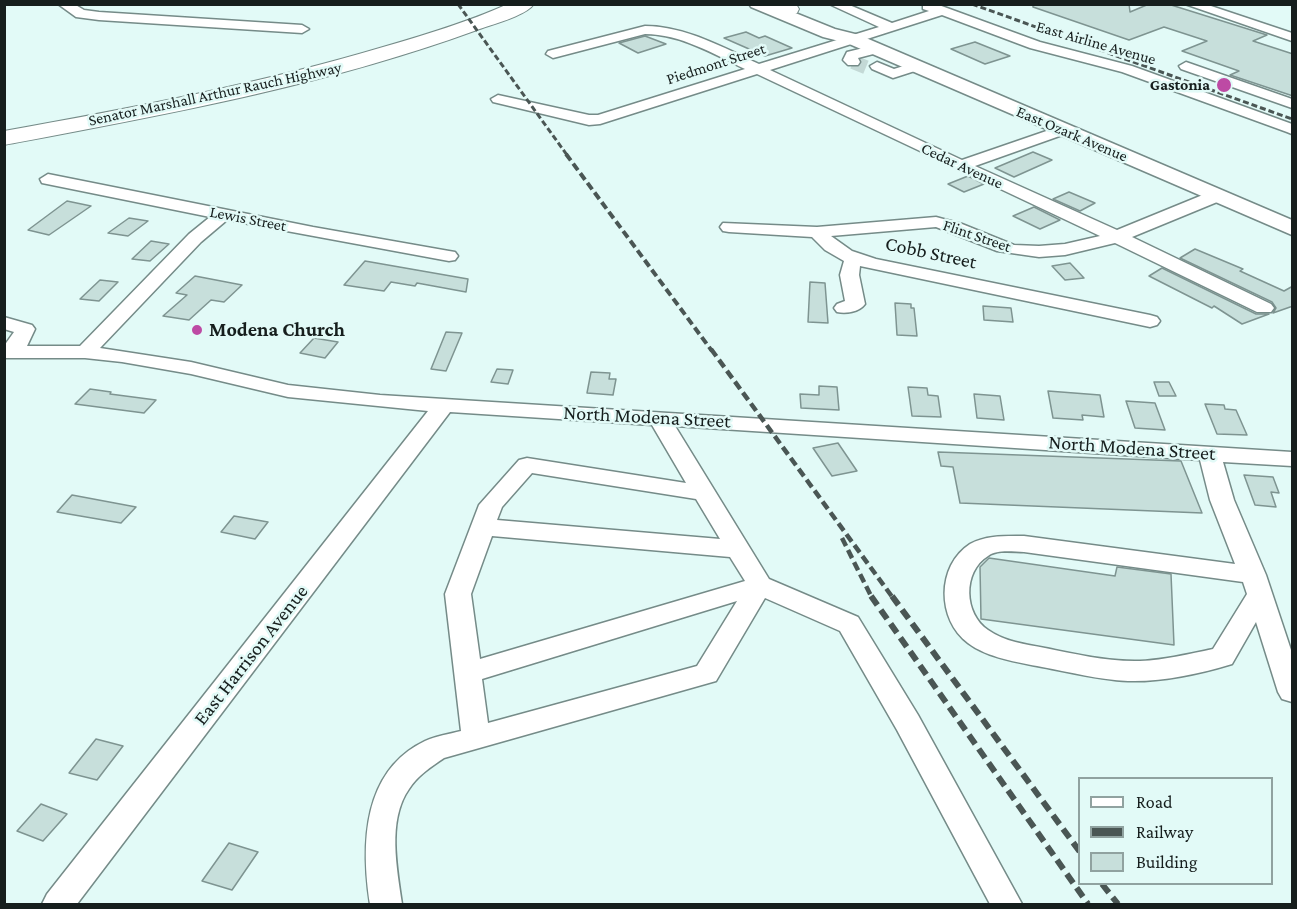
<!DOCTYPE html>
<html>
<head>
<meta charset="utf-8">
<style>
	body { margin:0 }
	#map { position:relative; width:1297px; height:909px; overflow:hidden; background:#e2faf7; font-family:"Crimson Pro",serif }
	canvas { display:block }
	.frame { position:absolute; inset:0; border:6px solid #161e1d; pointer-events:none }
	.legend { position:absolute; left:1078px; top:777px; width:195px; height:108px; box-sizing:border-box; background:#e2faf7; border:2px solid #90a2a0; margin:0; padding:8px 10px; list-style:none; font-size:18px; color:#161e1d }
	.legend li { display:flex; align-items:center; gap:12px; height:30px }
	.legend b { width:30px; border:2px solid #90a2a0 }
</style>
</head>
<body>
<div id="map">
<canvas width="1297" height="909"></canvas>
<div class="frame"></div>
<ul class="legend">
<li><b style="height:8px;background:#fff"></b>Road</li>
<li><b style="height:8px;background:#4a5654"></b>Railway</li>
<li><b style="height:16px;background:#c7dfdb"></b>Building</li>
</ul>
</div>
<script>
const g = document.querySelector('canvas').getContext('2d');
g.lineJoin = 'round';
function paint(path, color) { g.fillStyle = color; g.fill(path, 'evenodd'); }
function trace(path, color, width, dash) { g.strokeStyle = color; g.lineWidth = width; g.lineCap = dash ? 'butt' : 'round'; g.setLineDash(dash || []); g.stroke(path); }
function write(font, color, halo, rows, align = 'center') {
  g.font = font + ' "Crimson Pro",serif'; g.lineWidth = 5; g.setLineDash([]); g.textBaseline = 'middle'; g.strokeStyle = halo; g.fillStyle = color; for (const [text, x, y, turn = 0] of rows) {
    g.save(); g.translate(x, y); g.rotate((+turn || 0) * Math.PI / 180); g.textAlign = isNaN(turn) ? turn : align; if (halo) g.strokeText(text, 0, 0); g.fillText(text, 0, 0); g.restore();
  }
}
const building = new Path2D(`
	M1033,4H1129L1130,12L1149,4H1168L1267,35L1253,41L1293,54V96L1230,75L1239,71L1182,51L1207,41L1164,27L1129,40L1033,7Z
	M746,32L759,38L765,36L792,48L765,56L724,38Z
	M645,36L666,44L638,53L619,43Z
	M975,42L1010,56L985,64L951,49Z
	M1033,152L1052,160L1014,177L995,168Z
	M968,176L984,184L964,192L948,184Z
	M1069,192L1095,203L1080,211L1053,199Z
	M67,201L91,206L49,235L28,230Z
	M1034,207L1060,220L1040,229L1013,216Z
	M129,218L148,221L128,236L108,233Z
	M151,241L169,244L150,261L132,259Z
	M1195,249L1243,269L1240,271L1284,291L1293,286V306L1273,313L1276,308L1272,302L1180,258Z
	M365,261L468,279L466,292L417,283L415,286L391,282L384,291L344,285Z
	M1070,263L1084,278L1065,280L1052,266Z
	M1162,268L1256,314H1269L1242,324L1214,306L1212,308L1149,276Z
	M195,276L242,285L224,302L211,300L189,320L163,316L187,295L176,293Z
	M100,280L118,282L99,301L80,299Z
	M810,282L825,283L828,323L808,322Z
	M895,303L911,304V308H914L917,336L897,335Z
	M983,306L1011,308L1013,322L984,320Z
	M446,332L462,333L446,371L431,369Z
	M314,338L338,342L325,358L300,353Z
	M497,369L513,370L508,384L491,382Z
	M591,372L610,373L609,379H616L613,395L587,393Z
	M1154,382H1169L1176,396H1159Z
	M819,386L837,387L839,410L801,408L800,394L819,395Z
	M908,387L927,388L928,395L938,396L941,417L912,416Z
	M90,389L111,392L110,394L156,400L144,413L75,404Z
	M1048,391L1100,395L1104,417L1082,415L1083,420L1053,418Z
	M974,394L1000,396L1004,420L977,418Z
	M1126,401L1155,403L1165,430L1135,428Z
	M1205,404L1224,405L1225,409L1236,410L1247,435L1217,434Z
	M838,443L857,471L832,476L813,448Z
	M938,452L1181,461L1202,513L960,503L953,467L941,466Z
	M1244,475L1273,477L1279,493L1271,492L1276,507L1255,505Z
	M72,495L136,507L121,523L57,512Z
	M234,516L268,522L255,539L221,532Z
	M989,558L1115,576L1117,567L1171,574L1174,645L981,619L980,567Z
	M96,739L123,746L97,780L69,773Z
	M41,804L67,814L43,841L17,831Z
	M229,843L258,852L232,890L202,881Z`);
const minorTunnel = new Path2D(`
	M853,62L870,69`);
const minor = new Path2D(`
	M58,4H74L84,10L99,12L302,25L309,29L302,33L99,20L76,17Z
	M829,4H847L892,23L929,11L923,9V4H936L1040,42L1132,66L1292,124V134L1287,132L1122,72L1030,48L942,15L770,70L962,160L1058,127H1068L1071,130L1068,133L975,166L1117,230L1210,192H1222L1224,196L1222,200L1132,237L1271,304L1274,308L1271,312H1257L1115,243L1065,255L1039,257L997,251L936,227L831,236L852,251L876,259L1150,315L1157,317L1160,321L1157,325L1150,327L860,266L859,275L865,304C859,312 846,314 837,312L834,308L837,304L845,301L840,275L844,261L825,250L812,237L729,232L723,231L720,227L723,223L817,227L936,217L962,224L1014,245L1039,246L1065,244L1100,236L757,74L600,124L589,125L493,102L491,99L498,95L589,115H598L745,69C714,54 680,34 645,34L553,58L546,54L548,51L645,26C685,26 724,48 759,64L879,27Z
	M1185,4H1205L1292,33V41Z
	M876,45L881,46L883,49L881,52L858,58L860,62L858,65H848L843,60L847,52Z
	M877,62L894,69L916,62L923,66L921,69L893,78L872,69L870,66Z
	M1186,62L1292,99V108L1181,69L1179,66Z
	M48,174L313,227L449,251L455,252L458,256L455,260L449,261L227,220L201,242L100,348L191,362L288,385L380,395L1292,452V466L1223,462L1234,500L1266,575L1292,653V702L1282,699L1278,692L1256,622L1232,664C1199,674 1162,682 1128,681C1099,680 1070,672 1042,667C1017,662 988,658 968,643C937,620 936,566 970,544C986,535 1006,536 1024,536L1235,564L1210,500L1200,460L675,426L769,579L858,617L918,715L1022,904H990L897,730L840,631L765,598L716,681L444,758C431,767 418,775 409,789C387,820 397,869 402,904H370C361,845 362,771 425,741C436,736 449,734 461,731L445,594L479,505L519,460L527,458L686,483L652,425L450,412L77,904H42L47,894L428,411L288,397L191,374L122,362L85,358H4V346L14,332L4,329V317L32,325L35,329L27,346H80L189,234L210,217L42,183L40,179ZM532,473L696,499L720,539L497,520L502,507ZM492,536L730,557L745,581L480,659L471,594ZM1024,552L1243,582L1247,594L1213,649C1189,654 1165,660 1140,661C1108,662 1076,654 1045,648C1025,644 1005,642 988,630C964,614 962,572 988,556C998,549 1013,552 1024,552ZM737,601L697,666L488,723L482,679Z`);
const major = new Path2D(`
	M749,4H773L835,29L859,35L1292,220V235L847,43L823,37L751,7Z`);
const highway = new Path2D(`
	M508,4H534C526,16 490,25 477,30C324,86 163,115 4,145V131C132,108 259,84 383,47C425,35 468,22 508,4Z
	M776,4H796L799,9L797,13C787,15 782,13 776,4Z`);
const railFar3 = new Path2D(`
	M458,4L567,155
	M972,4L1292,119`);
const railFar2 = new Path2D(`
	M566,154L712,351`);
const railFar1 = new Path2D(`
	M711,349L893,598
	M842,538L872,598`);
const rail = new Path2D(`
	M871,596L1088,904
	M892,596L1080,852
	M1102,884L1118,904`);
const markers = [
	[1224,85,8,"#bd4aa4"],
	[197,330,6,"#bd4aa4"]
];
const farStreetnames = [
	["East Airline Avenue",1096,43,16],
	["Piedmont Street",716,64,-18],
	["Senator Marshall Arthur Rauch Highway",215,94,-12],
	["East Ozark Avenue",1072,134,23],
	["Cedar Avenue",962,166,25],
	["Lewis Street",248,219,11],
	["Flint Street",977,236,19]
];
const farPoinames = [
	["Gastonia",1210,85]
];
const streetNames = [
	["Cobb Street",931,253,12],
	["North Modena Street",647,417,3],
	["North Modena Street",1132,448,4],
	["East Harrison Avenue",251,655,-52]
];
const poiNames = [
	["Modena Church",209,330]
];
paint(building, '#c7dfdb');
trace(building, '#7e9491', 1.5);
trace(minorTunnel, '#c3d9d6', 14, [14, 7]);
trace(minor, '#758b88', 3);
trace(major, '#758b88', 3);
trace(highway, '#758b88', 2);
paint(minor, '#fff');
paint(major, '#fff');
paint(highway, '#fff');
trace(railFar3, '#4a5654', 3, [6, 3]);
trace(railFar2, '#4a5654', 4, [8, 4]);
trace(railFar1, '#4a5654', 4.5, [9, 4.5]);
trace(rail, '#4a5654', 6, [11, 6]);
for (const [x, y, r, color] of markers) { const dot = new Path2D(); dot.arc(x, y, r, 0, 2 * Math.PI); g.fillStyle = color; g.fill(dot); trace(dot, '#e2faf7', 2); }
write('16px', '#161e1d', '#e2faf7', farStreetnames);
write('bold 16px', '#161e1d', '#e2faf7', farPoinames, 'right');
write('20px', '#161e1d', '#e2faf7', streetNames);
write('bold 20px', '#161e1d', '#e2faf7', poiNames, 'left');
</script>
</body>
</html>
